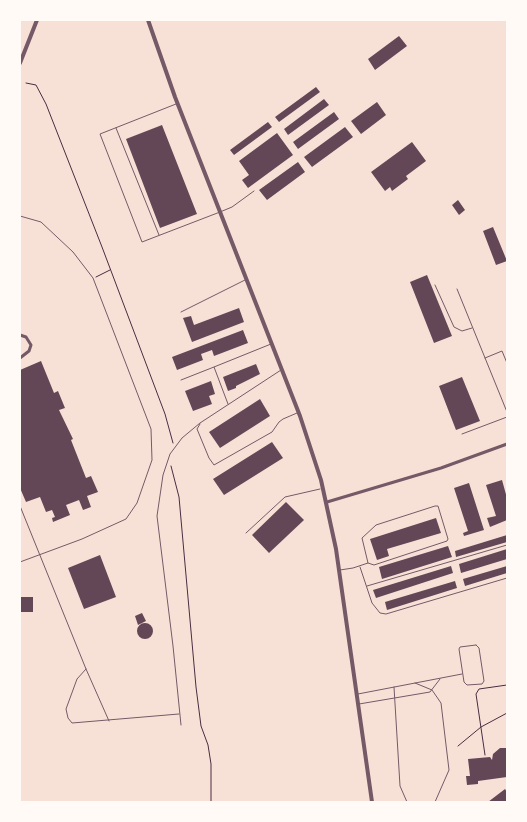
<!DOCTYPE html>
<html>
<head>
<meta charset="utf-8">
<style>
	body { margin:0 }
	#map { position:relative; width:527px; height:822px; overflow:hidden; background:#f7e1d7; font-family:Jost,sans-serif }
	canvas { display:block }
	.frame { position:absolute; inset:0; border:21px solid #fffaf5; pointer-events:none }
</style>
</head>
<body>
<div id="map">
<canvas width="527" height="822"></canvas>
<div class="frame"></div>
</div>
<script>
const ctx = document.querySelector('canvas').getContext('2d');
ctx.lineJoin = 'round';
function fillPath(path, color) {
  ctx.fillStyle = color;
  ctx.fill(path, 'evenodd');
}
function poly(rows) {
  const path = new Path2D();
  for (const r of rows) {
    if (r.length === 3) {
      path.moveTo(r[0] + r[2], r[1]);
      path.arc(r[0], r[1], r[2], 0, 2 * Math.PI);
      continue;
    }
    path.moveTo(r[0], r[1]);
    for (let i = 2; i < r.length; i += 2) path.lineTo(r[i], r[i + 1]);
  }
  return path;
}
function trace(path, color, width, dash) {
  ctx.strokeStyle = color;
  ctx.lineWidth = width;
  ctx.lineCap = dash ? 'butt' : 'round';
  ctx.setLineDash(dash || []);
  ctx.stroke(path);
}
const building = poly([
	[399,36,407,46,375,70,368,59],
	[316,87,320,92,279,122,275,117],
	[324,99,329,105,288,135,284,129],
	[377,102,386,115,361,134,351,121],
	[334,112,339,119,298,149,293,142],
	[268,122,272,127,234,155,230,150],
	[162,125,197,214,160,228,126,139],
	[345,127,353,137,312,167,304,157],
	[277,133,293,155,248,188,242,180,249,175,239,161],
	[412,142,426,161,406,176,408,179,392,191,390,187,385,191,371,172],
	[298,162,305,172,267,200,259,190],
	[458,200,465,210,459,215,452,205],
	[493,227,507,261,496,265,483,231],
	[427,275,452,336,434,343,410,282],
	[239,308,244,322,192,342,183,318,191,316,194,325],
	[243,330,248,343,214,356,212,350,201,354,203,360,177,370,172,357],
	[41,361,54,393,58,391,65,408,59,410,73,439,71,440,86,478,91,476,98,492,87,496,91,507,83,510,79,500,66,505,70,515,53,522,52,518,55,517,52,510,46,512,40,497,26,502,20,488,20,370],
	[256,364,260,374,236,386,236,388,228,391,223,377],
	[462,377,480,421,456,430,439,386],
	[211,381,215,394,209,396,212,404,193,411,185,391],
	[260,399,270,416,220,448,209,432],
	[272,442,283,458,224,495,213,479],
	[502,480,507,498,507,520,490,527,487,518,496,516,486,485],
	[469,483,484,530,464,536,463,533,468,531,454,488],
	[286,502,304,520,269,553,252,535],
	[436,518,441,533,387,549,389,556,377,560,370,539],
	[507,535,507,542,456,557,455,551],
	[448,546,452,557,382,579,379,567],
	[507,549,507,559,461,573,459,564],
	[100,555,116,597,84,609,68,568],
	[451,566,453,573,376,598,373,590],
	[507,566,507,573,465,586,463,579],
	[455,581,457,588,387,610,385,602],
	[20,597,33,597,33,612,20,612],
	[142,613,146,621,138,625,135,616],
	[145,631,8],
	[500,748,507,748,507,777,478,781,478,784,467,785,466,776,470,776,468,759,490,757,492,760,493,754],
	[505,789,507,792,507,802,488,802]
]);
const path = poly([
	[26,83,36,85,46,104,102,247,165,414,173,443],
	[96,277,110,270],
	[171,466,179,497,196,687,201,726,208,745,211,764,211,802],
	[458,746,481,727,507,713],
	[485,755,476,694,479,689,507,685]
]);
const service = poly([
	[176,104,100,134,142,242,220,212,232,207,254,191],
	[116,128,159,235],
	[20,216,41,222,73,252,93,278,151,429,152,460,137,503,126,519,82,539,20,562],
	[435,285,454,327,462,331,472,328],
	[457,289,507,412],
	[181,312,245,280],
	[485,358,502,351,507,363],
	[181,380,214,367],
	[228,404,214,367,271,344],
	[200,424,197,429,209,458,214,465,272,432,279,422,283,419,297,413],
	[462,434,507,417],
	[20,506,86,669,109,721],
	[246,533,285,497,320,489],
	[360,567,372,603,380,613,386,614,507,578],
	[340,570,353,568,368,563,362,538,376,525,435,506,438,506,448,539,447,541,374,565,368,563],
	[367,586,507,545],
	[476,645,479,648,484,681,482,684,467,685,464,682,459,649,460,647,476,645],
	[86,669,77,679,66,709,68,718,72,723,179,714],
	[415,683,432,690,441,703,449,770,435,802],
	[394,687,400,786,407,802],
	[358,694,462,674],
	[359,704,430,692,440,679],
	[181,725,173,646,157,516,163,475,170,454,182,438,200,423,281,370]
]);
const minor = poly([
	[20,335,26,337,31,345,29,351,20,358],
	[327,502,441,468,507,444]
]);
const tertiary = poly([
	[148,20,175,97,300,416,321,480,336,549,372,802],
	[20,63,37,20]
]);
fillPath(building, '#644757');
trace(path, '#4a2c40', 1);
trace(service, '#755966', 1);
trace(minor, '#755966', 3);
trace(tertiary, '#755966', 4);
</script>
</body>
</html>
